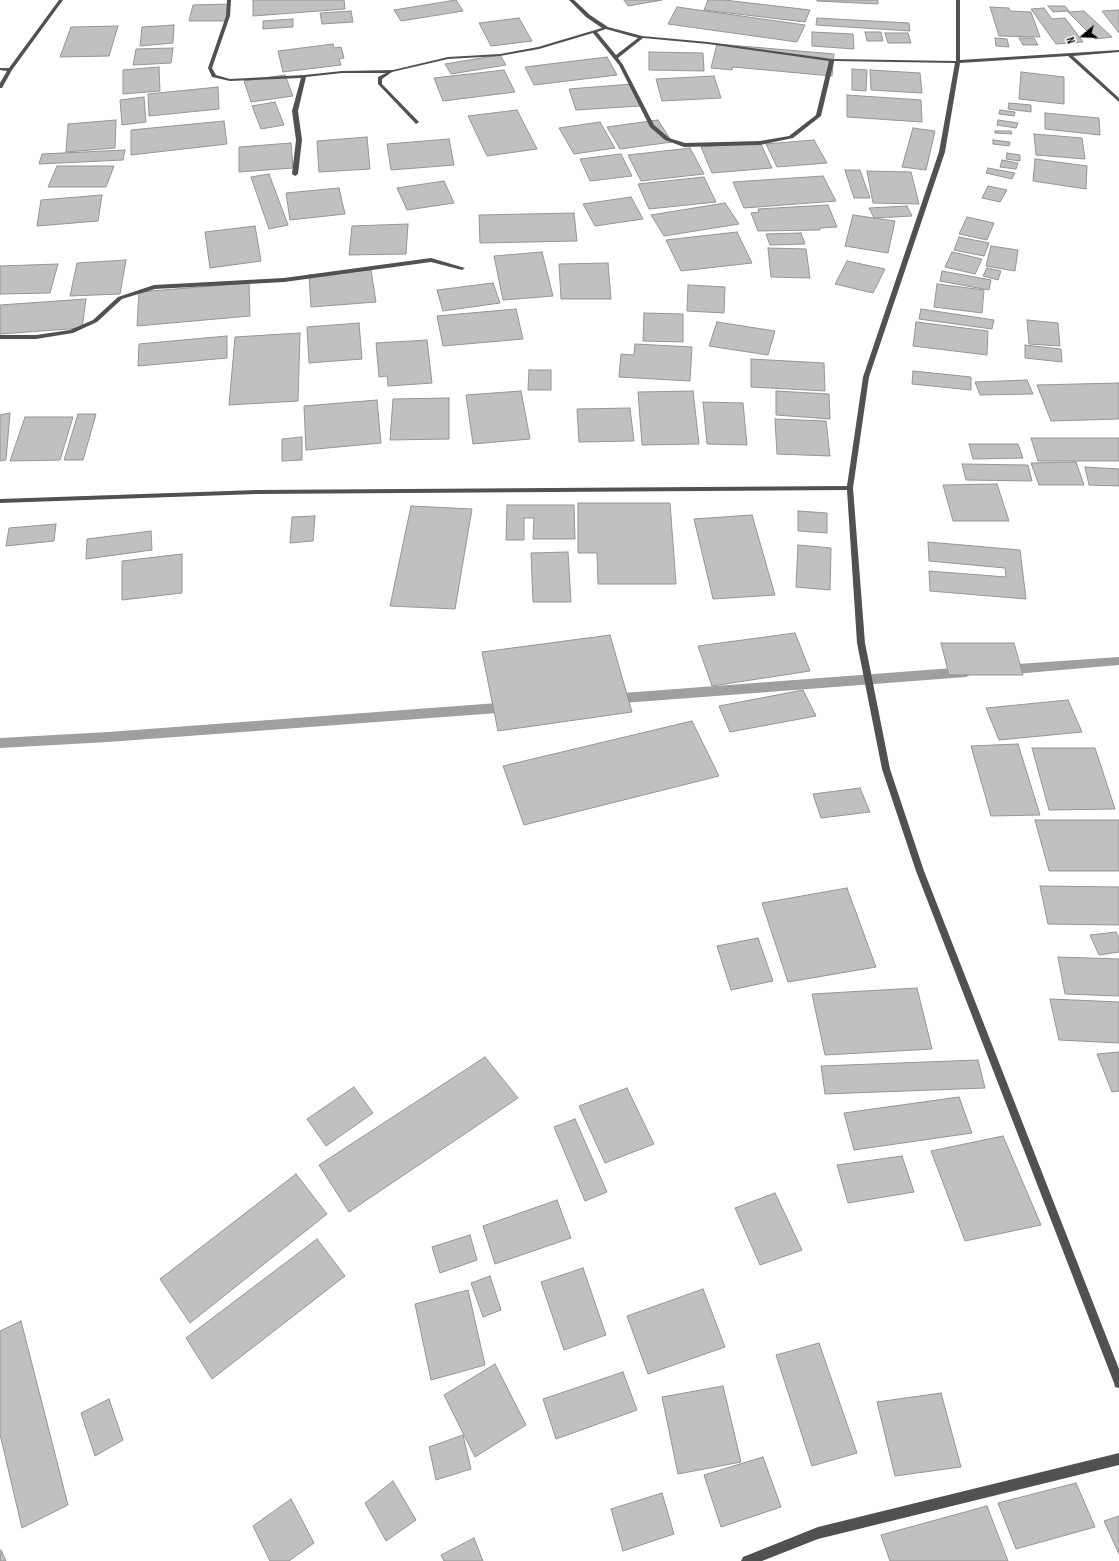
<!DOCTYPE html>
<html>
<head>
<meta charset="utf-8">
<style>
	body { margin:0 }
	#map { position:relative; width:1119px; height:1561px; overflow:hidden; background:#fff; font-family:"Sofia Sans Condensed",sans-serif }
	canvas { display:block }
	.north { position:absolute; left:1063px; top:16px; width:40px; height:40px; -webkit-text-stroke:3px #fff; paint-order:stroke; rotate:251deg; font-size:11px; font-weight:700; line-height:16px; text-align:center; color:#000 }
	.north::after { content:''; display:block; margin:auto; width:14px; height:18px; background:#000; clip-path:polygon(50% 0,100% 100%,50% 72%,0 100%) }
</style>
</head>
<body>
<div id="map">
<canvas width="1119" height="1561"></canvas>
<div class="north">N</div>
</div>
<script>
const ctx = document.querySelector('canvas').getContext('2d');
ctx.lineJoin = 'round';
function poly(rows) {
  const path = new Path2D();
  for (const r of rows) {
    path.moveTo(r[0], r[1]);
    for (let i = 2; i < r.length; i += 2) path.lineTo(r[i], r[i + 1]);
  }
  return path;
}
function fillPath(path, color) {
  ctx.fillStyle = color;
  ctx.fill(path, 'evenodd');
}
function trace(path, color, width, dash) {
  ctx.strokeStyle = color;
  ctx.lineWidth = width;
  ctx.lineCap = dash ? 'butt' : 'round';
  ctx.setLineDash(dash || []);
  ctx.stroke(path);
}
const stream = poly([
	[1119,657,1119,665,1003,675,999,673,997,670,999,667,1003,665,1119,657],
	[966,667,970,669,972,672,970,675,966,677,610,704,606,702,604,699,606,696,610,694,966,667],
	[511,702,515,704,517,707,515,710,511,712,108,742,0,748,0,738,108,732,511,702]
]);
const building = poly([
	[253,0,344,0,345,9,253,16,253,0],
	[456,0,463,11,401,21,394,10,456,0],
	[624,0,662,0,628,6,624,0],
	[708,0,724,0,810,10,805,22,704,10,708,0],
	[817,0,878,0,878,4,817,1,817,0],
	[230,4,226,21,189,21,193,5,230,4],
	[1048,6,1065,6,1069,11,1053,12,1048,6],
	[677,7,805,25,797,42,668,24,677,7],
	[990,7,1009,8,1010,11,1031,12,1040,37,999,36,990,7],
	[1044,8,1052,19,1065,18,1083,42,1056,44,1031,9,1044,8],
	[1119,10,1119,33,1102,11,1119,10],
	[351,11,353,22,322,24,320,13,351,11],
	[1084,11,1112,37,1095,39,1068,12,1084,11],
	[519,18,532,41,491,46,479,23,519,18],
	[817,18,909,23,910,31,816,25,817,18],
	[293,19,293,27,263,29,263,21,293,19],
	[174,25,173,43,140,46,142,27,174,25],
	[118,26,109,56,60,57,71,27,118,26],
	[812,32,853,34,854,49,812,46,812,32],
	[865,32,881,32,883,41,867,41,865,32],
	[885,33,908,33,911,43,888,43,885,33],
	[995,38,1007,39,1009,47,996,46,995,38],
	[1019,38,1034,38,1038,45,1023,45,1019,38],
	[333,44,334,48,341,47,344,58,339,59,341,65,283,72,278,51,333,44],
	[717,44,834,54,832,76,733,67,732,70,711,68,717,44],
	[173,48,171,63,133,65,136,49,173,48],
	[649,52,703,53,704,71,649,70,649,52],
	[500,55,506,65,451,74,445,64,500,55],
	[607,57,617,75,534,85,525,67,607,57],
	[159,67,160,91,123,94,123,70,159,67],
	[852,69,867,70,866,91,852,90,852,69],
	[504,70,515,92,443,101,434,78,504,70],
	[870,70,920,73,922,93,871,90,870,70],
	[1021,72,1064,77,1064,104,1019,99,1021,72],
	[285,75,293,96,251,102,244,81,285,75],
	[714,76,721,98,662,101,656,79,714,76],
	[632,84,640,106,576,110,569,89,632,84],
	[218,87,219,109,149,116,148,94,218,87],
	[847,95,921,100,922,122,847,117,847,95],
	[144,97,146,122,122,125,120,100,144,97],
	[275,102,284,125,261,129,252,106,275,102],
	[1009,103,1031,105,1031,112,1008,109,1009,103],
	[517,110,537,149,487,156,468,116,517,110],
	[1000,110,1015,112,1014,116,999,114,1000,110],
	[1045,113,1099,118,1100,135,1045,129,1045,113],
	[116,120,115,148,66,152,68,124,116,120],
	[658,120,672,142,620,149,607,127,658,120],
	[998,120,1018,123,1016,128,997,125,998,120],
	[224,121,227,144,131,155,131,130,224,121],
	[600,122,615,148,574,154,559,128,600,122],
	[913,128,935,131,926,170,902,167,913,128],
	[995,131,1011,131,1012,134,995,133,995,131],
	[1034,134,1082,138,1085,159,1036,155,1034,134],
	[367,137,370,169,319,172,317,141,367,137],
	[449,139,454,165,391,170,387,144,449,139],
	[814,140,827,163,777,167,766,144,814,140],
	[993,140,1010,142,1009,146,993,144,993,140],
	[760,142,772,168,712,173,701,147,760,142],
	[291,143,293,168,239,172,239,147,291,143],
	[690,148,704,174,641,181,628,155,690,148],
	[125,150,123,160,39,164,42,154,125,150],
	[1007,153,1020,155,1020,161,1006,159,1007,153],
	[621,154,632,176,590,181,580,159,621,154],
	[1035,159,1087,166,1086,189,1033,181,1035,159],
	[1002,160,1018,163,1016,169,1000,167,1002,160],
	[57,166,114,166,106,187,48,187,57,166],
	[988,168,1015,173,1012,179,986,173,988,168],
	[845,170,860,170,870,198,854,198,845,170],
	[867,171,911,172,919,204,873,203,867,171],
	[269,174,288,225,269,229,251,177,269,174],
	[823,176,836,201,744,208,733,182,823,176],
	[704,177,716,202,649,209,638,184,704,177],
	[444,181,454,203,407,210,397,188,444,181],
	[988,186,1007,190,1000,202,982,198,988,186],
	[339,188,345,214,290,220,286,193,339,188],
	[102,195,98,221,37,226,41,200,102,195],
	[631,197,643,219,595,226,583,204,631,197],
	[725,203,739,224,664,236,651,215,725,203],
	[828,205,837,227,820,228,820,230,758,231,751,213,759,212,758,209,828,205],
	[907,206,912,216,874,218,869,208,907,206],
	[574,213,577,241,480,243,479,215,574,213],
	[853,215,895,221,888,253,845,246,853,215],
	[967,217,994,223,987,240,959,234,967,217],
	[408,224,406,254,349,255,352,226,408,224],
	[255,226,261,261,210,268,205,232,255,226],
	[737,232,752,263,681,271,666,240,737,232],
	[801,233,805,244,770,245,766,234,801,233],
	[959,237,989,243,984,256,954,250,959,237],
	[991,246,1018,250,1015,271,986,266,991,246],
	[768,248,806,249,810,278,771,277,768,248],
	[542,252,553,296,503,300,494,256,542,252],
	[952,252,982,259,975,274,945,267,952,252],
	[126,260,120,294,70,296,77,263,126,260],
	[847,261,885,269,873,293,835,284,847,261],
	[608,263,611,299,561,299,559,264,608,263],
	[58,264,50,293,0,294,0,266,58,264],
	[987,268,1001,271,998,280,983,276,987,268],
	[371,270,376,302,311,307,309,275,371,270],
	[942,271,991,280,989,290,940,281,942,271],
	[249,283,250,316,137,326,139,292,249,283],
	[493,283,500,303,443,311,437,290,493,283],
	[937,284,984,290,982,313,934,307,937,284],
	[688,285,725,287,724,313,687,311,688,285],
	[86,299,82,328,0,334,0,305,86,299],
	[516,309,523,339,443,346,437,316,516,309],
	[921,309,994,320,992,329,919,319,921,309],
	[644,313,683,314,683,342,643,341,644,313],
	[1027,320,1058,323,1060,346,1029,344,1027,320],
	[717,322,775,331,768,355,709,346,717,322],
	[916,322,988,331,987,355,913,346,916,322],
	[359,323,362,359,309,363,307,327,359,323],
	[300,333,298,401,229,405,235,337,300,333],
	[227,336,227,358,138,366,139,344,227,336],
	[427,340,432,383,388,386,387,376,379,377,376,343,427,340],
	[635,344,692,347,690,381,619,377,621,354,634,355,635,344],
	[1025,345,1061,349,1062,362,1025,358,1025,345],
	[751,359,824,363,825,391,751,387,751,359],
	[529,370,551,370,551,390,528,390,529,370],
	[913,371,971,377,971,390,912,384,913,371],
	[1027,380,1033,394,980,395,975,382,1027,380],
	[1119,383,1119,419,1051,421,1037,385,1119,383],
	[521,391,530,439,473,444,466,395,521,391],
	[693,391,699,444,642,445,638,392,693,391],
	[776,391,829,394,830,419,776,415,776,391],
	[449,398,449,439,390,440,393,399,449,398],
	[377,400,381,443,306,450,304,406,377,400],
	[703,402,743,403,747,445,707,444,703,402],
	[630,408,634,441,579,442,577,409,630,408],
	[10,413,6,460,0,461,0,415,10,413],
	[78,414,96,414,83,460,64,460,78,414],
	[25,417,73,417,60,460,10,461,25,417],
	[775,419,826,421,830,456,777,454,775,419],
	[302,437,302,460,282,461,282,439,302,437],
	[1031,438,1119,438,1119,461,1038,461,1031,438],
	[969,444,1018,444,1023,458,973,459,969,444],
	[1076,462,1084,485,1039,485,1031,463,1076,462],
	[962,464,1028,465,1032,481,966,480,962,464],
	[1085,467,1119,469,1119,486,1089,485,1085,467],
	[997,484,1009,521,953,521,943,485,997,484],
	[578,503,670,503,676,584,598,584,597,553,578,553,578,503],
	[507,505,574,505,575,539,533,539,534,518,524,518,524,540,506,540,507,505],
	[411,506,472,509,455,609,390,606,411,506],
	[798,511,827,513,827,533,798,531,798,511],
	[752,515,775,595,713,599,694,519,752,515],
	[315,516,313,541,290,543,292,517,315,516],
	[56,524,54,541,6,546,9,528,56,524],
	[151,531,152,550,86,559,87,539,151,531],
	[928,542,1020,550,1026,599,930,591,929,571,1006,577,1005,568,929,561,928,542],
	[798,545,831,548,830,590,796,587,798,545],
	[568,552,571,602,533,602,531,553,568,552],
	[182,554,182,593,122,600,122,561,182,554],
	[795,633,810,671,712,686,698,646,795,633],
	[610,635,632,712,498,731,482,652,610,635],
	[941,643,1014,643,1023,675,949,675,941,643],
	[803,690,816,716,730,732,719,706,803,690],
	[1068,700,1082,732,999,740,986,708,1068,700],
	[692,721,719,776,524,825,503,766,692,721],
	[1018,744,1040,815,991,816,971,746,1018,744],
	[1032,748,1095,748,1115,809,1049,810,1032,748],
	[860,788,870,812,821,818,813,794,860,788],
	[1035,820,1119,820,1119,871,1049,871,1035,820],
	[1040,886,1119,887,1119,925,1048,924,1040,886],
	[847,888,876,967,788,982,762,903,847,888],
	[1116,932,1119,938,1119,952,1099,955,1090,935,1116,932],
	[758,938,773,981,731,990,717,946,758,938],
	[1058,957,1119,959,1119,996,1065,994,1058,957],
	[917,988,932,1049,825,1055,812,994,917,988],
	[1050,999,1119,1002,1119,1043,1059,1040,1050,999],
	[1119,1052,1119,1091,1112,1092,1097,1054,1119,1052],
	[485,1057,518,1098,349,1212,319,1165,485,1057],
	[978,1060,985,1088,825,1094,821,1066,978,1060],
	[354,1087,373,1113,326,1146,307,1119,354,1087],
	[627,1088,654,1144,605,1163,579,1106,627,1088],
	[959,1097,972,1133,854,1150,844,1113,959,1097],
	[575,1119,607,1192,585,1201,554,1127,575,1119],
	[1003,1136,1041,1225,965,1241,931,1151,1003,1136],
	[902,1156,914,1192,848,1203,837,1165,902,1156],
	[296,1174,327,1214,190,1323,160,1279,296,1174],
	[775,1193,802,1250,760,1265,735,1208,775,1193],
	[557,1200,571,1238,495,1264,483,1226,557,1200],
	[470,1235,477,1260,440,1273,432,1247,470,1235],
	[317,1239,345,1276,212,1379,186,1338,317,1239],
	[583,1268,606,1335,564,1350,541,1282,583,1268],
	[490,1276,501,1310,483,1317,471,1283,490,1276],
	[703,1289,725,1347,648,1374,627,1316,703,1289],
	[468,1290,485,1365,431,1380,415,1304,468,1290],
	[21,1321,68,1505,22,1528,0,1434,0,1331,21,1321],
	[819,1343,857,1453,812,1466,776,1355,819,1343],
	[495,1364,526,1425,475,1457,444,1395,495,1364],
	[623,1372,637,1410,556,1439,543,1399,623,1372],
	[723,1386,741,1462,678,1474,662,1397,723,1386],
	[941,1393,961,1467,895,1476,877,1402,941,1393],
	[109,1399,123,1440,95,1456,81,1413,109,1399],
	[463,1435,471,1469,436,1480,429,1447,463,1435],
	[763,1457,781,1507,721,1527,704,1475,763,1457],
	[393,1481,416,1520,386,1541,365,1503,393,1481],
	[1076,1483,1095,1527,1016,1549,998,1503,1076,1483],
	[662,1493,674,1534,623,1551,611,1509,662,1493],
	[291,1499,314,1543,289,1561,270,1561,253,1526,291,1499],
	[987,1506,1008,1561,890,1561,881,1535,987,1506],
	[1119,1516,1119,1554,1104,1521,1119,1516],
	[474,1538,483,1561,444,1561,441,1555,474,1538],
	[1,1550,6,1561,0,1561,1,1550]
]);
const street = poly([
	[59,0,63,0,12,70,2,88,0,88,0,83,7,71,0,70,0,68,9,68,59,0],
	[227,0,231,0,230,16,212,68,216,75,230,79,304,75,342,71,393,70,448,57,500,54,538,47,602,28,586,17,569,0,574,0,590,15,608,27,642,36,708,42,832,59,956,61,956,0,960,0,960,60,1119,50,1119,52,1073,56,1119,98,1119,102,1068,56,960,63,945,152,869,377,853,488,865,643,890,769,924,871,1119,1369,1119,1388,1115,1387,1114,1383,916,871,882,769,857,643,847,490,257,494,0,503,0,499,257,490,847,486,863,377,939,152,955,63,834,61,821,116,793,138,760,145,684,147,665,140,650,127,619,65,593,33,539,49,500,56,448,59,392,72,382,79,382,84,418,121,419,122,416,124,378,84,378,77,386,73,342,73,306,77,298,111,302,140,298,174,295,176,292,174,296,140,292,111,301,78,230,81,212,77,208,68,226,16,227,0],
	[606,29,638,38,616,55,597,32,606,29],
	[643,38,708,44,829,61,816,115,789,136,760,141,685,143,669,138,654,125,623,65,618,58,643,38],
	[431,258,465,268,462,270,431,262,284,282,155,289,122,299,97,322,73,333,36,339,0,339,0,335,36,335,70,330,93,320,118,297,154,285,284,278,431,258],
	[1119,1453,1119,1465,818,1539,762,1561,741,1561,743,1557,818,1527,1119,1453]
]);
fillPath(stream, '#9f9f9f');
fillPath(building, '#c0c0c0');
trace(building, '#959595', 1);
fillPath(street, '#515151');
</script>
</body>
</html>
